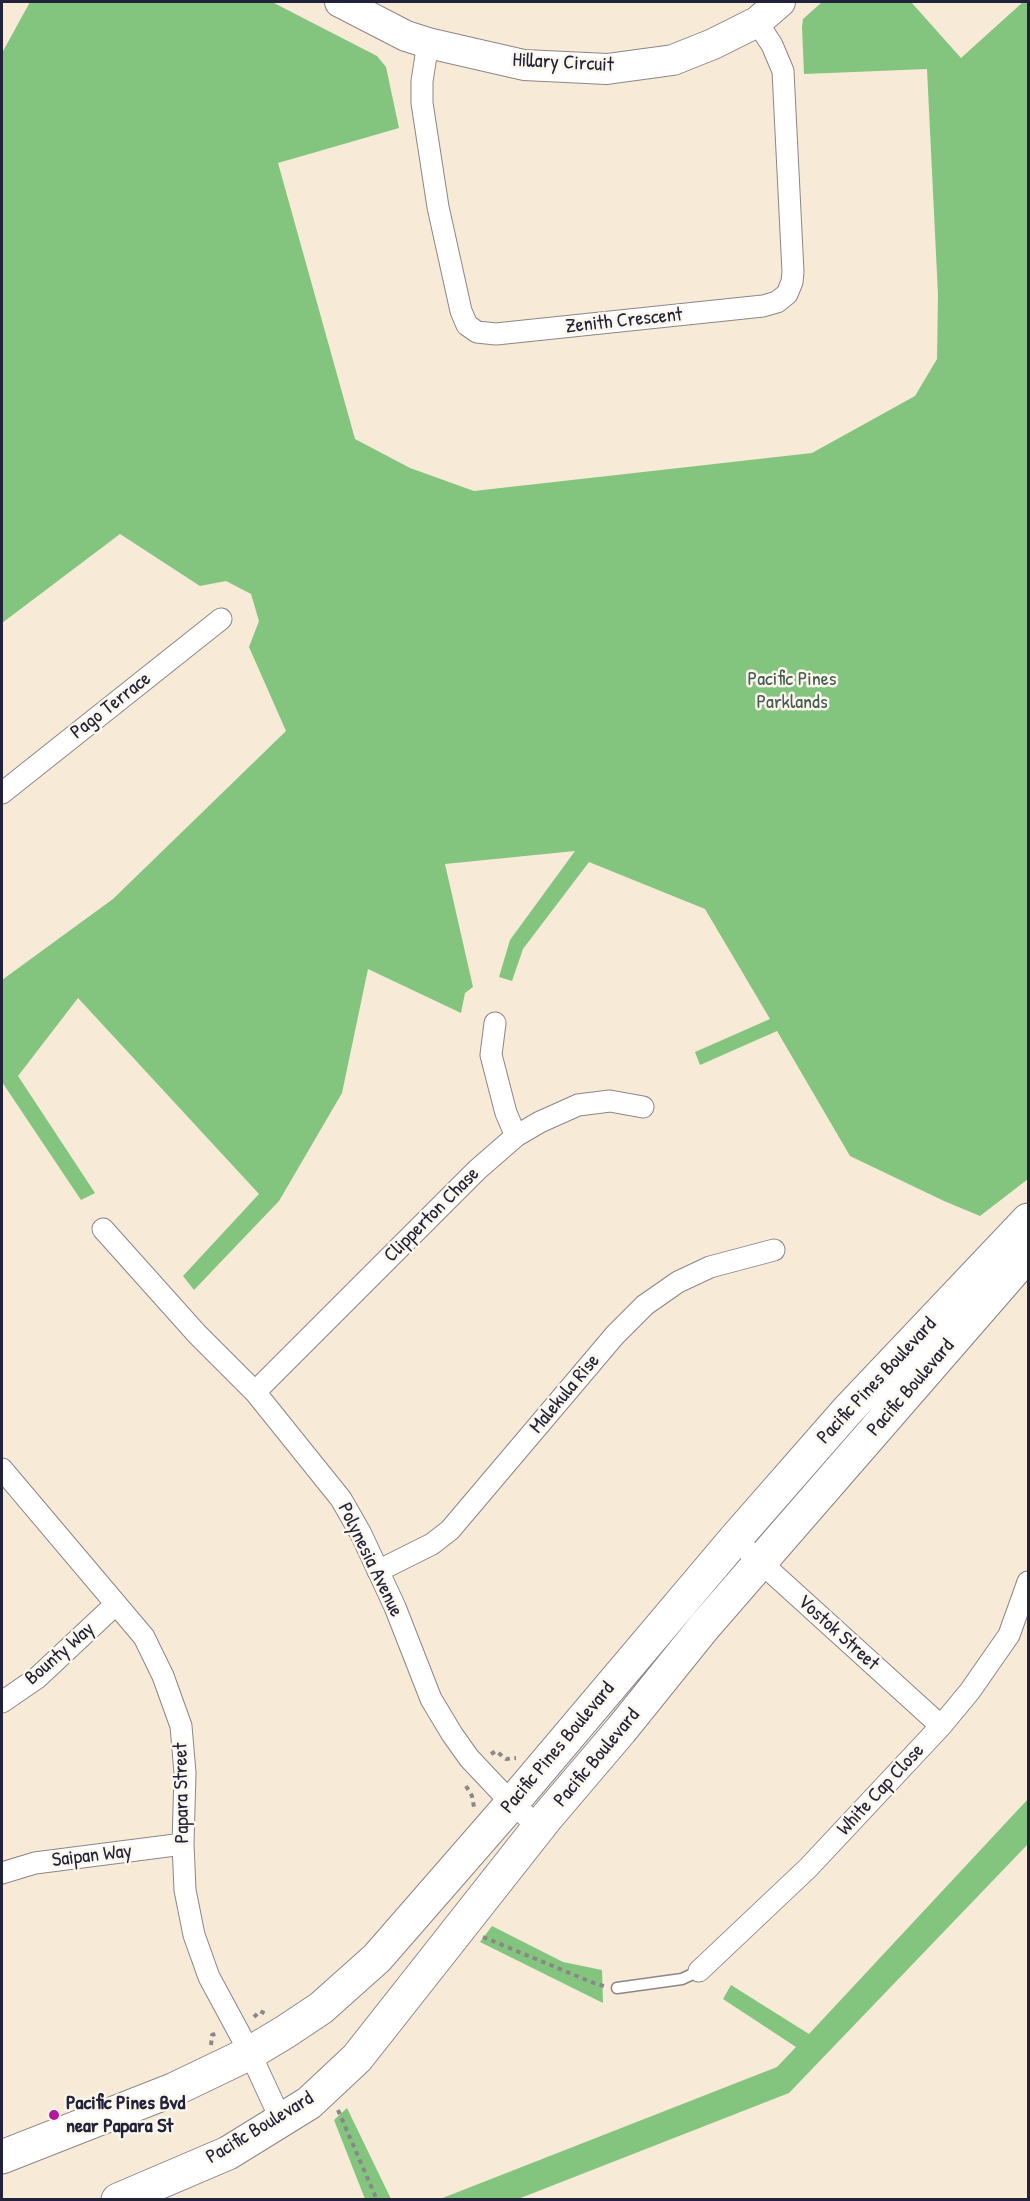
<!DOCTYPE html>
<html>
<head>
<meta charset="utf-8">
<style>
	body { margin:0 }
	#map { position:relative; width:1030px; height:2201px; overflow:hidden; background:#f7ead6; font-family:"Patrick Hand",sans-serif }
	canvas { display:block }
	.frame { position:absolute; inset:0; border:3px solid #22223b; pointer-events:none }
</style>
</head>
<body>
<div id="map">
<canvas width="1030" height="2201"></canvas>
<div class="frame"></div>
</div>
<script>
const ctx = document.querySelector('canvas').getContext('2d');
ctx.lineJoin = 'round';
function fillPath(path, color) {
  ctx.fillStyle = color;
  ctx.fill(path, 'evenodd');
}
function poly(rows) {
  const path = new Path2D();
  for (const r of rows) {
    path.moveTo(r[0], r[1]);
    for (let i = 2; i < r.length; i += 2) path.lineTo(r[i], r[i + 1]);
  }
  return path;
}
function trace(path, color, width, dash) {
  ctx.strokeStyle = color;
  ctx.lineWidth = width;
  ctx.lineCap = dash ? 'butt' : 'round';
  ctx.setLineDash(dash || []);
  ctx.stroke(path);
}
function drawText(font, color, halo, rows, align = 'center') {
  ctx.font = font + ' "Patrick Hand",sans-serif';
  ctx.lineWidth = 5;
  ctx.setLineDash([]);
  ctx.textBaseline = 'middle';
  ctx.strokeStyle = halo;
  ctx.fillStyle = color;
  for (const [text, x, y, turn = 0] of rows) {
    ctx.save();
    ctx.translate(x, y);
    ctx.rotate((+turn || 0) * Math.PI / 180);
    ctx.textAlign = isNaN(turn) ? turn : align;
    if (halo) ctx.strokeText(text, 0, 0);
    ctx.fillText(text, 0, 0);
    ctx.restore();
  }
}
const green = poly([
	[30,2,272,2,377,56,386,67,399,128,278,163,355,439,410,468,474,491,812,453,915,396,937,359,938,295,927,69,804,74,802,27,803,19,822,2,911,2,961,58,1023,2,1028,2,1028,1179,980,1216,944,1201,850,1156,777,1031,700,1065,695,1052,770,1019,705,909,589,862,523,949,512,981,499,977,510,940,575,851,445,864,473,987,465,993,461,1013,368,969,342,1093,279,1201,194,1290,183,1276,259,1194,78,998,18,1076,95,1193,81,1200,2,1082,2,980,113,899,286,731,249,647,259,621,251,594,226,581,200,586,120,534,2,623,2,53],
	[1028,1799,1028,1844,789,2093,518,2199,440,2199,777,2067,796,2047,723,1999,731,1985,809,2034],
	[492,1926,563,1962,602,1970,603,2003,480,1942],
	[347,2108,391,2199,365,2199,334,2120]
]);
const path = poly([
	[491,1754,496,1751,506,1759,516,1758],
	[466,1786,472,1796,474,1807],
	[483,1937,596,1984,604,1986],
	[254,2017,260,2011,266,2014],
	[211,2045,212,2035,218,2033],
	[338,2110,377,2200]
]);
const lane = poly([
	[617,1988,682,1979,699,1971]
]);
const street = poly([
	[428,43,422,81,422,103,438,207,461,311,467,325,477,332,496,334,763,306,777,302,787,294,792,282,793,272,783,71,772,45,757,22],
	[2,793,221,619],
	[495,1023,491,1055,506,1113,516,1136],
	[103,1229,197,1334,255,1392,341,1499,361,1534,395,1607,431,1699,452,1734,469,1758,502,1793,539,1828],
	[255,1392,477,1170,516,1136,540,1122,578,1105,610,1101,643,1107],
	[2,1469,144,1637,163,1676,181,1726,185,1773,183,1844,185,1890,194,1935,209,1977,250,2053,281,2120],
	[735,1539,941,1726],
	[378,1571,432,1544,450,1530,615,1335,645,1305,678,1282,710,1267,774,1250],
	[2,1702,37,1678,116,1604],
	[2,1873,35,1863,183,1844],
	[699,1971,808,1868,941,1726,970,1691,1009,1635,1028,1582]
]);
const secondary = poly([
	[340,2,406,36,428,43,524,65,607,69,673,60,713,44,757,22,780,2]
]);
const primary = poly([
	[2,2157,175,2089,250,2053,285,2032,321,2008,377,1958,512,1803,735,1539,847,1411,1028,1220],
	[118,2200,228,2153,309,2103,357,2058,547,1817,621,1730,704,1627,1028,1254]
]);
const markers = [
	[54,2115,6,"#b5179e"]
];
const streetNames = [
	["Hillary Circuit",563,63,3],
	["Zenith Crescent",624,321,-6],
	["Pago Terrace",111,706,-38],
	["Clipperton Chase",432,1215,-45],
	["Pacific Pines Boulevard",877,1381,-47],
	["Pacific Boulevard",911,1388,-49],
	["Malekula Rise",565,1394,-50],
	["Polynesia Avenue",370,1560,64],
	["Vostok Street",838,1633,42],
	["Bounty Way",60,1654,-41],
	["Pacific Pines Boulevard",558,1748,-50],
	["Pacific Boulevard",597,1758,-50],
	["White Cap Close",881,1790,-47],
	["Papara Street",182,1793,-91],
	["Saipan Way",92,1856,-7],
	["Pacific Boulevard",260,2128,-31]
];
const parkNames = [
	["Pacific Pines",792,680],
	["Parklands",792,703]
];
const poiNames = [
	["Pacific Pines Bvd",66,2104],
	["near Papara St",66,2127]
];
fillPath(green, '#83c57e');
trace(lane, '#8c8688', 13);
trace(street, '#8c8688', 23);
trace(secondary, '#8c8688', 32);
trace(primary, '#8c8688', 35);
trace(path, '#8c8688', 4, [4.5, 4.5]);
trace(lane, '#fff', 10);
trace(street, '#fff', 21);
trace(secondary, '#fff', 30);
trace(primary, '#fff', 33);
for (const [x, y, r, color] of markers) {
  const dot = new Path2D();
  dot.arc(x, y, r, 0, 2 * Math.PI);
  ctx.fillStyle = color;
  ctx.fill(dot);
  trace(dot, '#fbf7ec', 2);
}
drawText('20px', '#22223b', '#fbf7ec', streetNames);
drawText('20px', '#445b52', '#fbf7ec', parkNames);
drawText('bold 20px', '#22223b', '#fbf7ec', poiNames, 'left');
</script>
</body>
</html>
